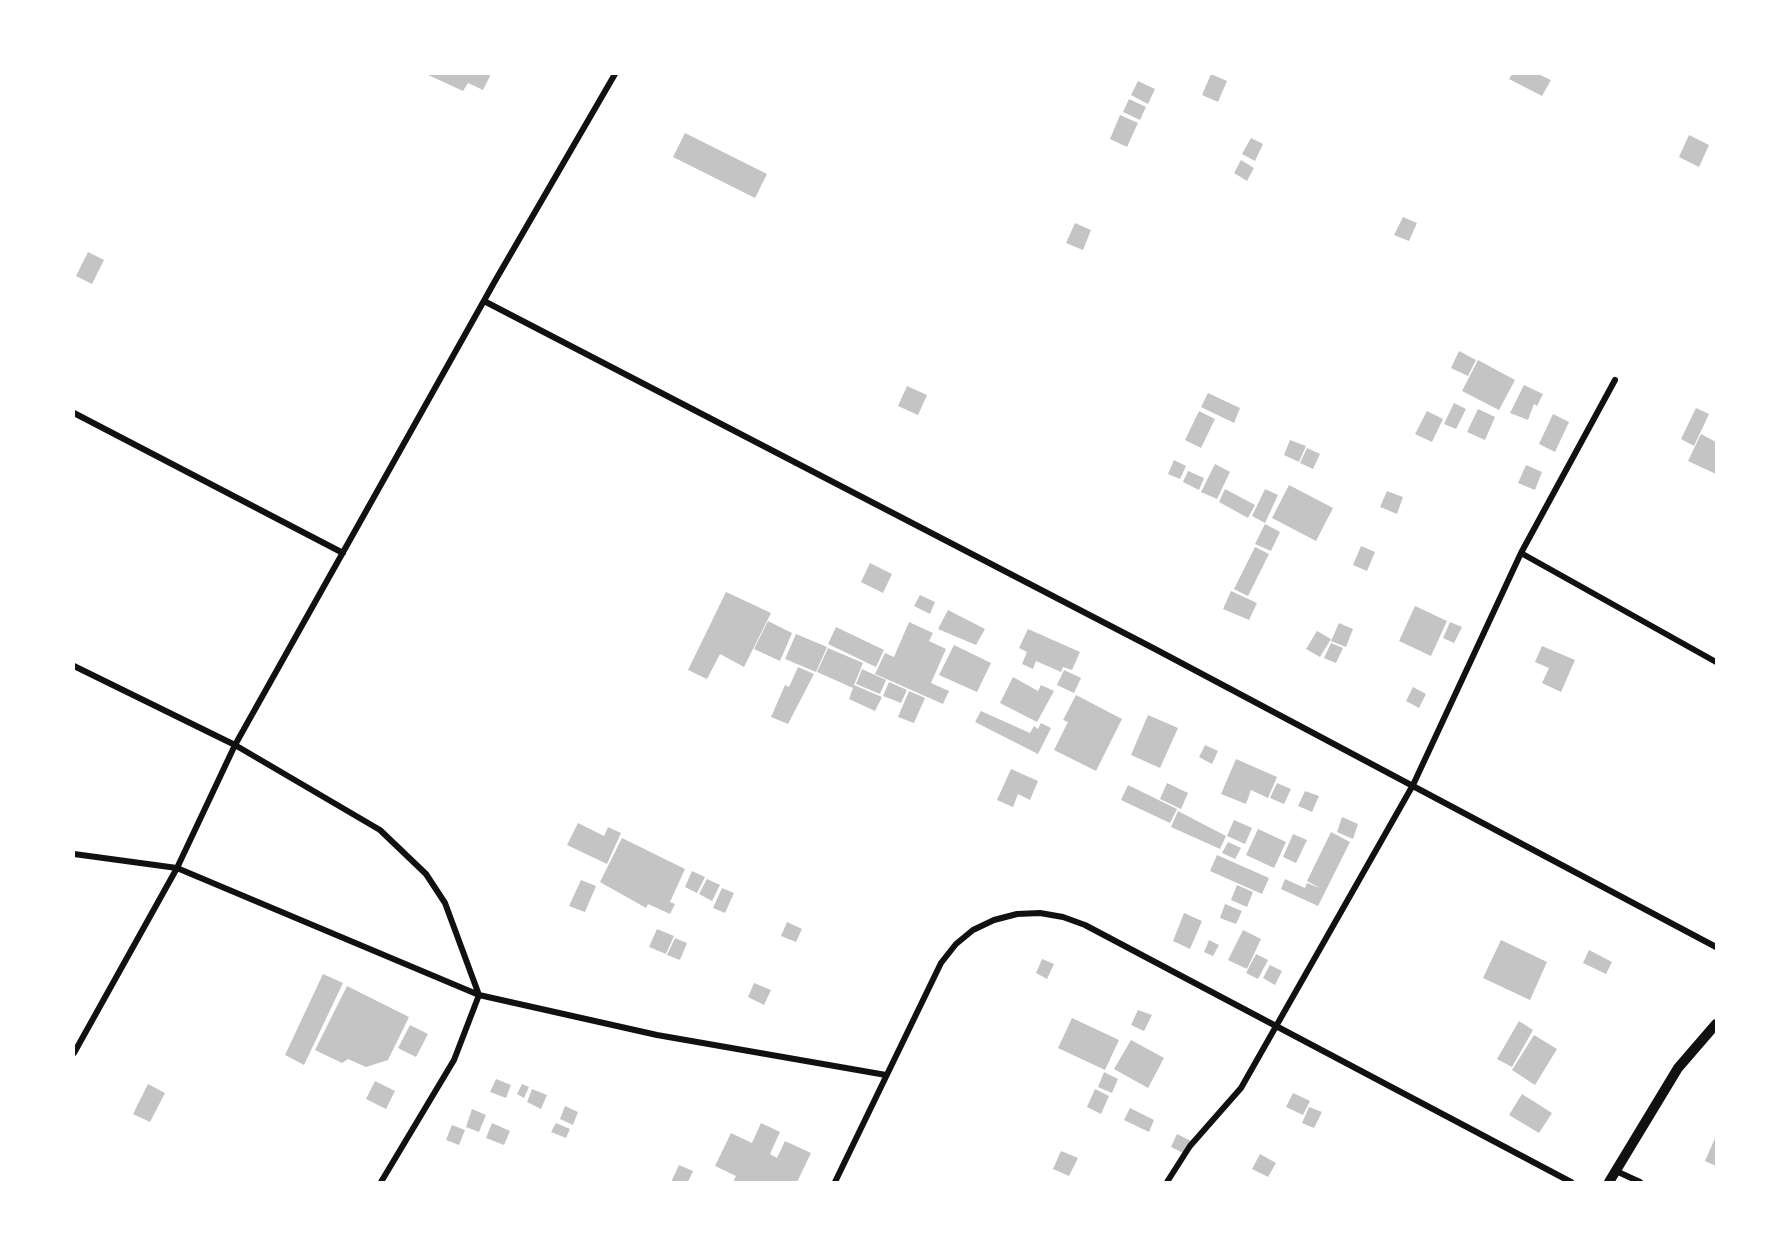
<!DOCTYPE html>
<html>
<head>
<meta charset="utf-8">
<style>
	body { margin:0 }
	#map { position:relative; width:1790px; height:1256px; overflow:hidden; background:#fff; font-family:"Open Sans",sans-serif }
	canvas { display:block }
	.frame { position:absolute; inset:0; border:75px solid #fff; pointer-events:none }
</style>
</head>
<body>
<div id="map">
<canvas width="1790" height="1256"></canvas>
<div class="frame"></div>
</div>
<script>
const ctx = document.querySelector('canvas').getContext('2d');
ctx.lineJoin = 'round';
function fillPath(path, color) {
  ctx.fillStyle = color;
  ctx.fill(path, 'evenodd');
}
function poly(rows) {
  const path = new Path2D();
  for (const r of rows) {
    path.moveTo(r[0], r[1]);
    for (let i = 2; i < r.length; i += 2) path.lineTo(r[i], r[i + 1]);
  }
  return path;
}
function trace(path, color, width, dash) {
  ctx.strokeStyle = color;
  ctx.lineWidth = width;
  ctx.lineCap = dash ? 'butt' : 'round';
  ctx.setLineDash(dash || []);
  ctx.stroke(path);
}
const building = poly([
	[426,74,491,74,483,90,468,83,463,91],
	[1211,74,1227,81,1218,102,1202,95],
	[1512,74,1538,74,1551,80,1542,96,1509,79],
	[1138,81,1155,89,1148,104,1131,95],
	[1129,99,1146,107,1140,120,1123,112],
	[1120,115,1138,123,1127,147,1110,139],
	[685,133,767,174,755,198,673,157],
	[1689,135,1709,145,1699,167,1679,157],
	[1251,138,1263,144,1255,161,1242,154],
	[1241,160,1254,168,1247,181,1234,173],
	[1403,217,1417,223,1409,241,1394,235],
	[1075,223,1091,230,1083,250,1066,243],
	[88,252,104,260,92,284,76,276],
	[1459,351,1476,360,1468,376,1451,368],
	[1478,360,1515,380,1499,410,1462,391],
	[1524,385,1543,394,1537,406,1534,404,1528,420,1510,413],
	[907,386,927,395,918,415,898,406],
	[1208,393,1240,408,1234,423,1201,407],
	[1454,403,1466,409,1456,429,1444,424],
	[1696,408,1709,414,1694,446,1681,439],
	[1478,409,1495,417,1485,440,1467,432],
	[1199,411,1215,419,1201,448,1185,440],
	[1427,411,1443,419,1432,442,1415,434],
	[1553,414,1569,422,1555,452,1539,444],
	[1701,434,1716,442,1716,474,1688,461],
	[1290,440,1306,446,1299,462,1284,455],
	[1307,448,1320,454,1313,469,1300,463],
	[1174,460,1186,466,1180,479,1168,474],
	[1215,464,1230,472,1217,499,1201,492],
	[1526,465,1542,472,1535,490,1518,483],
	[1188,471,1204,478,1199,490,1183,482],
	[1289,485,1333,508,1316,541,1272,518],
	[1225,489,1255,505,1248,518,1219,502],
	[1265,489,1278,495,1265,523,1252,516],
	[1387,491,1403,497,1397,514,1380,507],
	[1265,524,1280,532,1271,551,1255,544],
	[1361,546,1375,552,1367,571,1353,565],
	[1255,547,1269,554,1248,596,1234,589],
	[870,563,892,574,883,593,861,582],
	[1231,591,1257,603,1249,620,1223,609],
	[726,592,771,613,744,667,720,654,707,679,688,670],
	[920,595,935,602,930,614,914,606],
	[1415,606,1447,621,1431,656,1399,641],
	[948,610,985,629,976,645,938,629],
	[768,621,792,633,780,661,754,649],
	[909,622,933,633,929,641,946,649,931,683,949,691,943,704,875,674,885,653,894,657],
	[1450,622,1462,627,1454,643,1443,638],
	[1339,623,1353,629,1346,647,1331,641],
	[836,627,884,650,876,667,828,644],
	[1028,629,1080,652,1072,670,1063,667,1061,672,1036,661,1033,669,1022,664,1027,652,1019,648],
	[1317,631,1331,639,1320,657,1306,649],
	[796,634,827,647,816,672,785,659],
	[1331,643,1343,648,1336,663,1324,658],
	[954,645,991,663,977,692,939,675],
	[1542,646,1575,660,1561,692,1542,683,1549,668,1535,662],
	[828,648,863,663,854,685,882,697,875,711,849,699,853,688,817,672],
	[798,667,814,674,788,724,771,717,785,685,789,687],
	[862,669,886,680,880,694,856,684],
	[1064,670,1081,678,1074,693,1057,685],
	[1013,677,1038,691,1041,685,1054,691,1037,722,1000,703],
	[889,682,907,690,901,703,883,696],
	[1413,687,1426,694,1419,708,1406,701],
	[909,691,925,698,914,723,898,717],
	[1076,695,1122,719,1096,771,1054,750,1068,722,1063,720],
	[981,711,1030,733,1034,726,1038,729,1041,723,1051,728,1038,754,975,722],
	[1148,715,1178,728,1160,768,1131,755],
	[1205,745,1218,751,1212,764,1199,757],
	[1236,759,1277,777,1268,798,1251,790,1246,804,1221,794],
	[1011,769,1038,781,1030,800,1018,794,1013,807,997,800],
	[1167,783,1188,793,1181,809,1160,799],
	[1277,783,1291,789,1284,804,1270,798],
	[1128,785,1177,809,1170,823,1121,800],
	[1305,791,1319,796,1312,812,1298,806],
	[1178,811,1226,836,1220,849,1171,827],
	[1342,817,1358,824,1353,839,1337,832],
	[1234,820,1252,828,1245,844,1227,836],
	[578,823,604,836,608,827,621,833,607,864,567,845],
	[1258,829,1286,842,1274,868,1246,855],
	[1331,832,1350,842,1318,906,1281,889,1285,879,1305,888,1307,883,1320,888,1307,881],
	[1293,834,1307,840,1296,863,1283,857],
	[622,838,685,869,670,902,675,904,670,914,648,904,646,908,600,882],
	[1228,842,1241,848,1235,859,1222,853],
	[1217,855,1269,878,1262,894,1210,871],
	[692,871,705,877,697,893,685,887],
	[707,879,720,885,712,901,699,894],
	[581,880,596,886,585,912,569,906],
	[1237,885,1253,892,1247,907,1231,900],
	[722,888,734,893,725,913,713,908],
	[1225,904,1242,911,1236,924,1220,918],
	[1184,913,1202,921,1190,949,1173,941],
	[787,922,802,929,796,942,781,936],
	[657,929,674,936,666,954,649,947],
	[1243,930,1261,939,1247,969,1228,960],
	[675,938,687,943,680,960,667,955],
	[1209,940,1219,945,1213,956,1204,952],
	[1501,940,1547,962,1530,1000,1483,978],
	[1589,950,1612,962,1606,974,1583,963],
	[1256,954,1268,960,1258,979,1246,973],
	[1042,959,1054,964,1047,979,1036,973],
	[1270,965,1282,971,1275,985,1263,978],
	[323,974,343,983,304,1065,285,1055],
	[754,983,771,990,764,1005,748,997],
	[347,986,409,1017,388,1060,366,1067,348,1059,342,1063,315,1050],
	[1138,1010,1152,1015,1144,1031,1131,1025],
	[1072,1018,1119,1040,1105,1070,1058,1048],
	[1519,1021,1533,1030,1512,1067,1497,1059],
	[410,1025,428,1034,416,1057,398,1048],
	[1534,1035,1557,1049,1535,1085,1512,1070],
	[1131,1040,1164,1058,1148,1088,1114,1069],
	[1104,1072,1118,1079,1112,1093,1098,1087],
	[496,1079,511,1085,506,1098,490,1092],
	[375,1081,395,1091,386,1109,366,1099],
	[148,1084,165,1093,150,1122,133,1114],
	[522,1084,529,1087,524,1098,517,1094],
	[532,1089,547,1095,541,1109,527,1102],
	[1095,1089,1109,1096,1101,1114,1087,1107],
	[1293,1093,1310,1101,1303,1115,1286,1107],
	[1522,1094,1552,1113,1539,1133,1509,1115],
	[565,1106,578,1112,573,1125,560,1119],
	[1309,1107,1322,1112,1314,1128,1302,1123],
	[1130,1108,1154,1120,1149,1132,1124,1120],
	[472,1109,486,1115,479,1132,466,1127],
	[492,1123,510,1131,504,1145,486,1138],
	[556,1123,570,1129,566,1138,551,1132],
	[761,1123,780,1132,770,1154,777,1158,785,1141,811,1153,797,1182,733,1182,736,1176,715,1166,731,1133,752,1143],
	[452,1125,465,1130,459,1145,446,1140],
	[1177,1134,1191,1141,1185,1154,1171,1147],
	[1716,1136,1716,1166,1705,1161],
	[1061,1151,1078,1158,1069,1176,1053,1169],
	[1260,1154,1276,1163,1268,1177,1252,1169],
	[679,1165,693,1171,688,1182,671,1182]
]);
const minor = poly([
	[484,301,1155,649,1716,947],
	[74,413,343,553],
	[1521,553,1716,662],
	[74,666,235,745,380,830,426,874,445,903,479,995,454,1060,381,1182],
	[74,854,177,868,479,995,657,1035,886,1075],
	[74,1053,177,868,235,745,495,281,615,74],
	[1616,1171,1640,1182],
	[835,1182,941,963,956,944,973,930,994,920,1017,914,1040,913,1063,917,1085,925,1571,1182],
	[1167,1182,1190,1146,1241,1088,1413,785,1521,553,1615,380]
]);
const tertiary = poly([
	[1609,1182,1678,1068,1716,1024]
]);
fillPath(building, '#c4c4c4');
trace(minor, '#111', 6);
trace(tertiary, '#111', 10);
</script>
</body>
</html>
